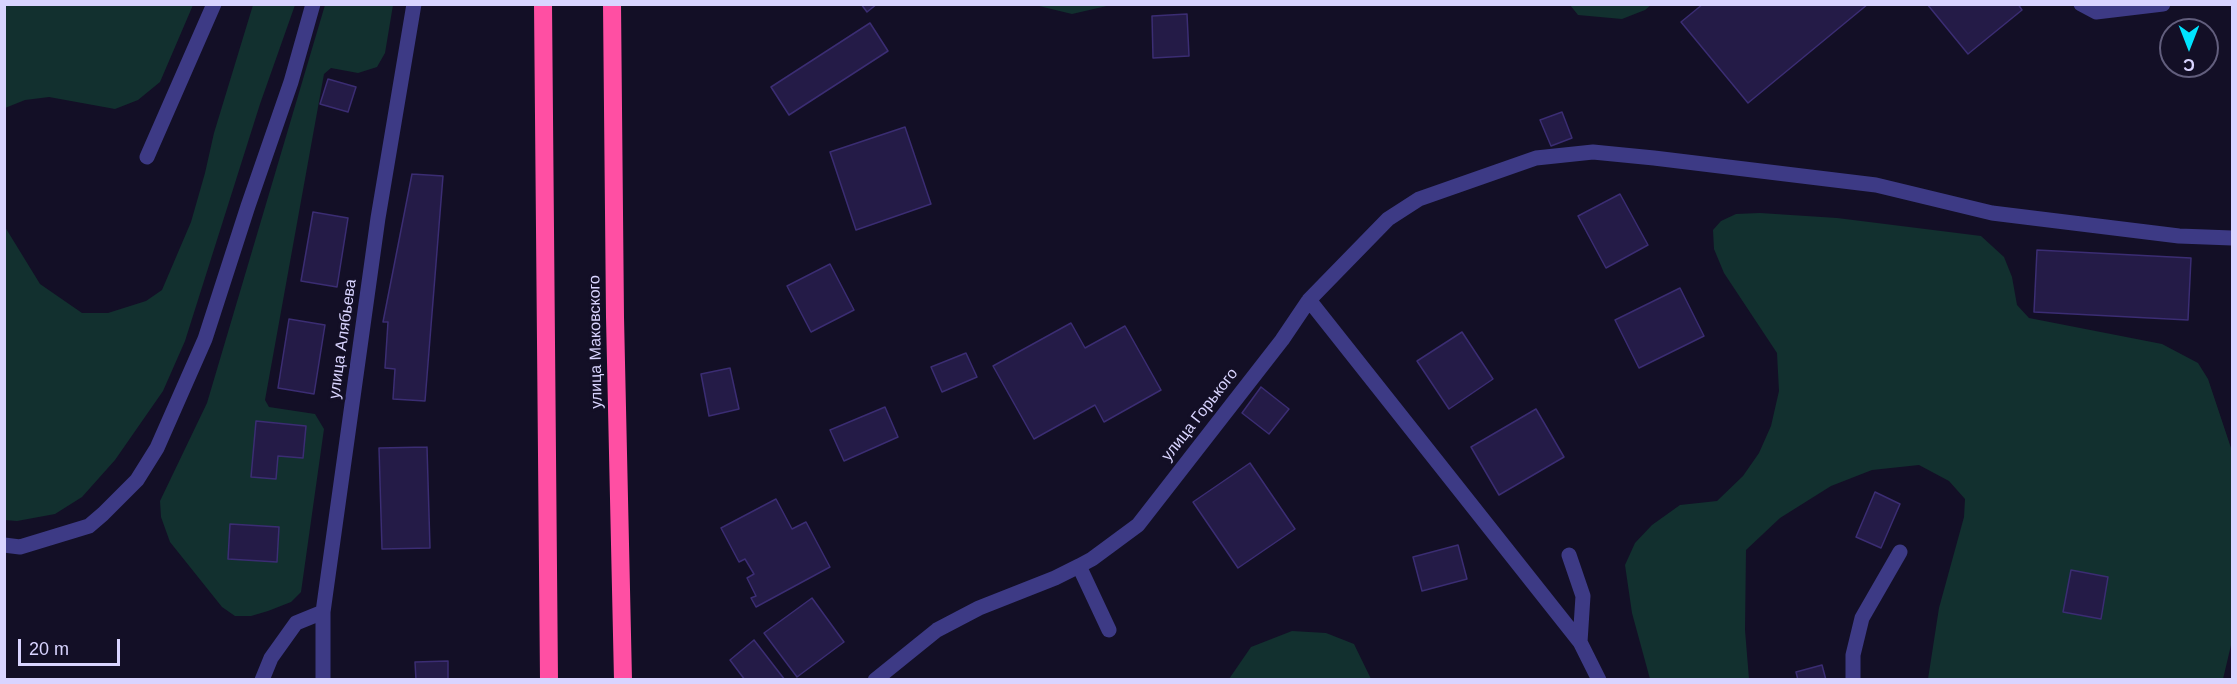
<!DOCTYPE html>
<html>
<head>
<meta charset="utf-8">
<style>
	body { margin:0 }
	#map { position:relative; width:2237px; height:684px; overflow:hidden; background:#130f26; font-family:Arial,sans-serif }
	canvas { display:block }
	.frame { position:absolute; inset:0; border:6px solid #d9d4ff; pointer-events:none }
	.north { position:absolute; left:2159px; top:18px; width:60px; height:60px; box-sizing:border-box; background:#130f26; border:2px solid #625e7d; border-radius:50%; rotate:180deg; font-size:16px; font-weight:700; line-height:24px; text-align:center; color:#d9d4ff }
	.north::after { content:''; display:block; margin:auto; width:21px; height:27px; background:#00e5ff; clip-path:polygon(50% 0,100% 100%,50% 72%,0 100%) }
	.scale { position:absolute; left:18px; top:639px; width:102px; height:27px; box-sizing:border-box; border:3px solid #d9d4ff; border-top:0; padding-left:8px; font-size:18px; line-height:21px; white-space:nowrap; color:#d9d4ff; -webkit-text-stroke:4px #130f26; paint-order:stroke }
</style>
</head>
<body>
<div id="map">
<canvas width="2237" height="684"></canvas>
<div class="frame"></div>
<div class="north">С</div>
<div class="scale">20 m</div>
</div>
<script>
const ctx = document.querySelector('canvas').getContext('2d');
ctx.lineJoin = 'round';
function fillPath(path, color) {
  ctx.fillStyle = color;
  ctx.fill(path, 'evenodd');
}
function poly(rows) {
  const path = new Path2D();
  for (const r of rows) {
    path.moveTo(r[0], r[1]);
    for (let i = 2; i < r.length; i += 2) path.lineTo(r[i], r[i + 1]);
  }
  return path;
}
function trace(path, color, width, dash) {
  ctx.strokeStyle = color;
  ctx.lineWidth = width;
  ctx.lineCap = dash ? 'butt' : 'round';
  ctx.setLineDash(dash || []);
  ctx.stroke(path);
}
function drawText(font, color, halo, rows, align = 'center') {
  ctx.font = font + ' Arial,sans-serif';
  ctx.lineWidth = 6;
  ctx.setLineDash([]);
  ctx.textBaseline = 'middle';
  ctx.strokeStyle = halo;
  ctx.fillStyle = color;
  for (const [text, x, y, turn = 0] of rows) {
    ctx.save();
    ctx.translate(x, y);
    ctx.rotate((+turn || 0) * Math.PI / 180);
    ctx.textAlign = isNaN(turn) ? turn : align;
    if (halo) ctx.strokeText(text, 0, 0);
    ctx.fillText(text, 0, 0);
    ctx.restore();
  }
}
const green = poly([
	[5,4,193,4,193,5,160,82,138,100,115,109,49,97,25,100,5,108],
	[253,5,295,5,260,104,185,341,163,391,115,460,82,497,55,514,17,521,5,520,5,227,40,284,82,313,108,313,146,301,162,290,191,222,205,173,214,133],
	[325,5,393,5,385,53,377,67,358,73,331,68,324,74,265,400,269,407,315,414,324,429,301,592,291,602,268,611,251,616,235,616,222,607,170,542,161,517,160,501,207,403],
	[1038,5,1111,5,1072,14,1039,6],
	[1570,5,1651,5,1645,10,1622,19,1578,15],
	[1760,213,1837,218,1981,236,2004,257,2012,277,2017,305,2029,318,2162,344,2198,363,2208,379,2232,451,2232,641,2223,679,1928,679,1939,608,1964,517,1965,499,1949,481,1919,465,1872,470,1831,486,1780,518,1746,550,1745,630,1749,679,1650,679,1632,613,1625,565,1635,543,1652,525,1680,505,1717,501,1743,476,1759,453,1771,426,1779,391,1777,353,1724,273,1714,249,1713,230,1721,221,1736,214],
	[1292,631,1326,633,1354,644,1371,679,1229,679,1251,647]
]);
const building = poly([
	[861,4,877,4,867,12,861,4],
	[1703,4,1868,4,1748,103,1681,22,1703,4],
	[1927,4,2018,4,2022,10,1968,54,1927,4],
	[1187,14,1189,56,1153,58,1152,16,1187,14],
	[870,23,888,51,789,115,771,87,870,23],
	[328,79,356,87,348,112,320,104,328,79],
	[1562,112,1572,138,1551,146,1540,120,1562,112],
	[905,127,931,204,856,230,830,152,905,127],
	[412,174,443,176,425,401,393,399,395,369,385,368,388,322,383,322,412,174],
	[1620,194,1648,245,1606,268,1578,216,1620,194],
	[313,212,348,218,337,287,301,281,313,212],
	[2037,250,2191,258,2188,320,2034,312,2037,250],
	[830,264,854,310,811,332,787,286,830,264],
	[1680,288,1704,336,1639,368,1615,320,1680,288],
	[289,319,325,325,314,394,278,388,289,319],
	[1071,323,1085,348,1125,326,1161,390,1104,422,1095,405,1034,439,993,366,1071,323],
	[1462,332,1493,379,1449,409,1417,361,1462,332],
	[966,353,977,377,942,392,931,367,966,353],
	[730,368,739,409,709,416,701,374,730,368],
	[1261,387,1289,409,1269,434,1242,413,1261,387],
	[885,407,898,437,844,461,830,430,885,407],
	[1536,409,1564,457,1499,495,1471,447,1536,409],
	[256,421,306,426,303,458,278,456,276,479,251,477,256,421],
	[427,447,430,548,382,549,379,448,427,447],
	[1250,463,1295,529,1238,568,1193,502,1250,463],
	[1875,492,1900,504,1881,548,1856,537,1875,492],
	[776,499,792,529,806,522,830,567,756,607,751,598,756,596,747,578,754,574,745,559,739,562,721,528,776,499],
	[230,524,279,527,277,562,228,559,230,524],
	[1458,545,1467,579,1422,591,1413,557,1458,545],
	[2071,570,2108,577,2101,619,2063,612,2071,570],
	[812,598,844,642,797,677,764,633,812,598],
	[754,640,785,680,745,680,730,660,754,640],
	[448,661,448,680,416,680,415,662,448,661],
	[1822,665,1826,680,1798,680,1796,672,1822,665]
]);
const lane = poly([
	[2081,4,2096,12,2163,4],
	[147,157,214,4],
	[1309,300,1580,642,1599,680],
	[4,545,20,547,89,526,103,514,137,480,157,448,205,339,248,206,291,82,313,4],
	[1569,555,1583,596,1580,642],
	[1079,566,1109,630],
	[262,680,271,658,296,623,323,612],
	[323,680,323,612,378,218,414,4],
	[875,680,937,630,979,608,1055,578,1079,566,1092,559,1138,525,1282,340,1309,300,1388,219,1419,199,1536,158,1593,152,1654,158,1876,185,1992,213,2179,236,2232,238],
	[1853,680,1853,655,1862,618,1900,552]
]);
const highway = poly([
	[543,4,549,680],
	[612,4,615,317,623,680]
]);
const streetNames = [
	["улица Алябьева",343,339,-82],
	["улица Маковского",596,342,-91],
	["улица Горького",1200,415,-52]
];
fillPath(green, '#12302f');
fillPath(building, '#241b47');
trace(building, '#3b2d73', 1.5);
trace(lane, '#3d3a85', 15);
trace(highway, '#ff4fa3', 18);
drawText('16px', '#d9d4ff', '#130f26', streetNames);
</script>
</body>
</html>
